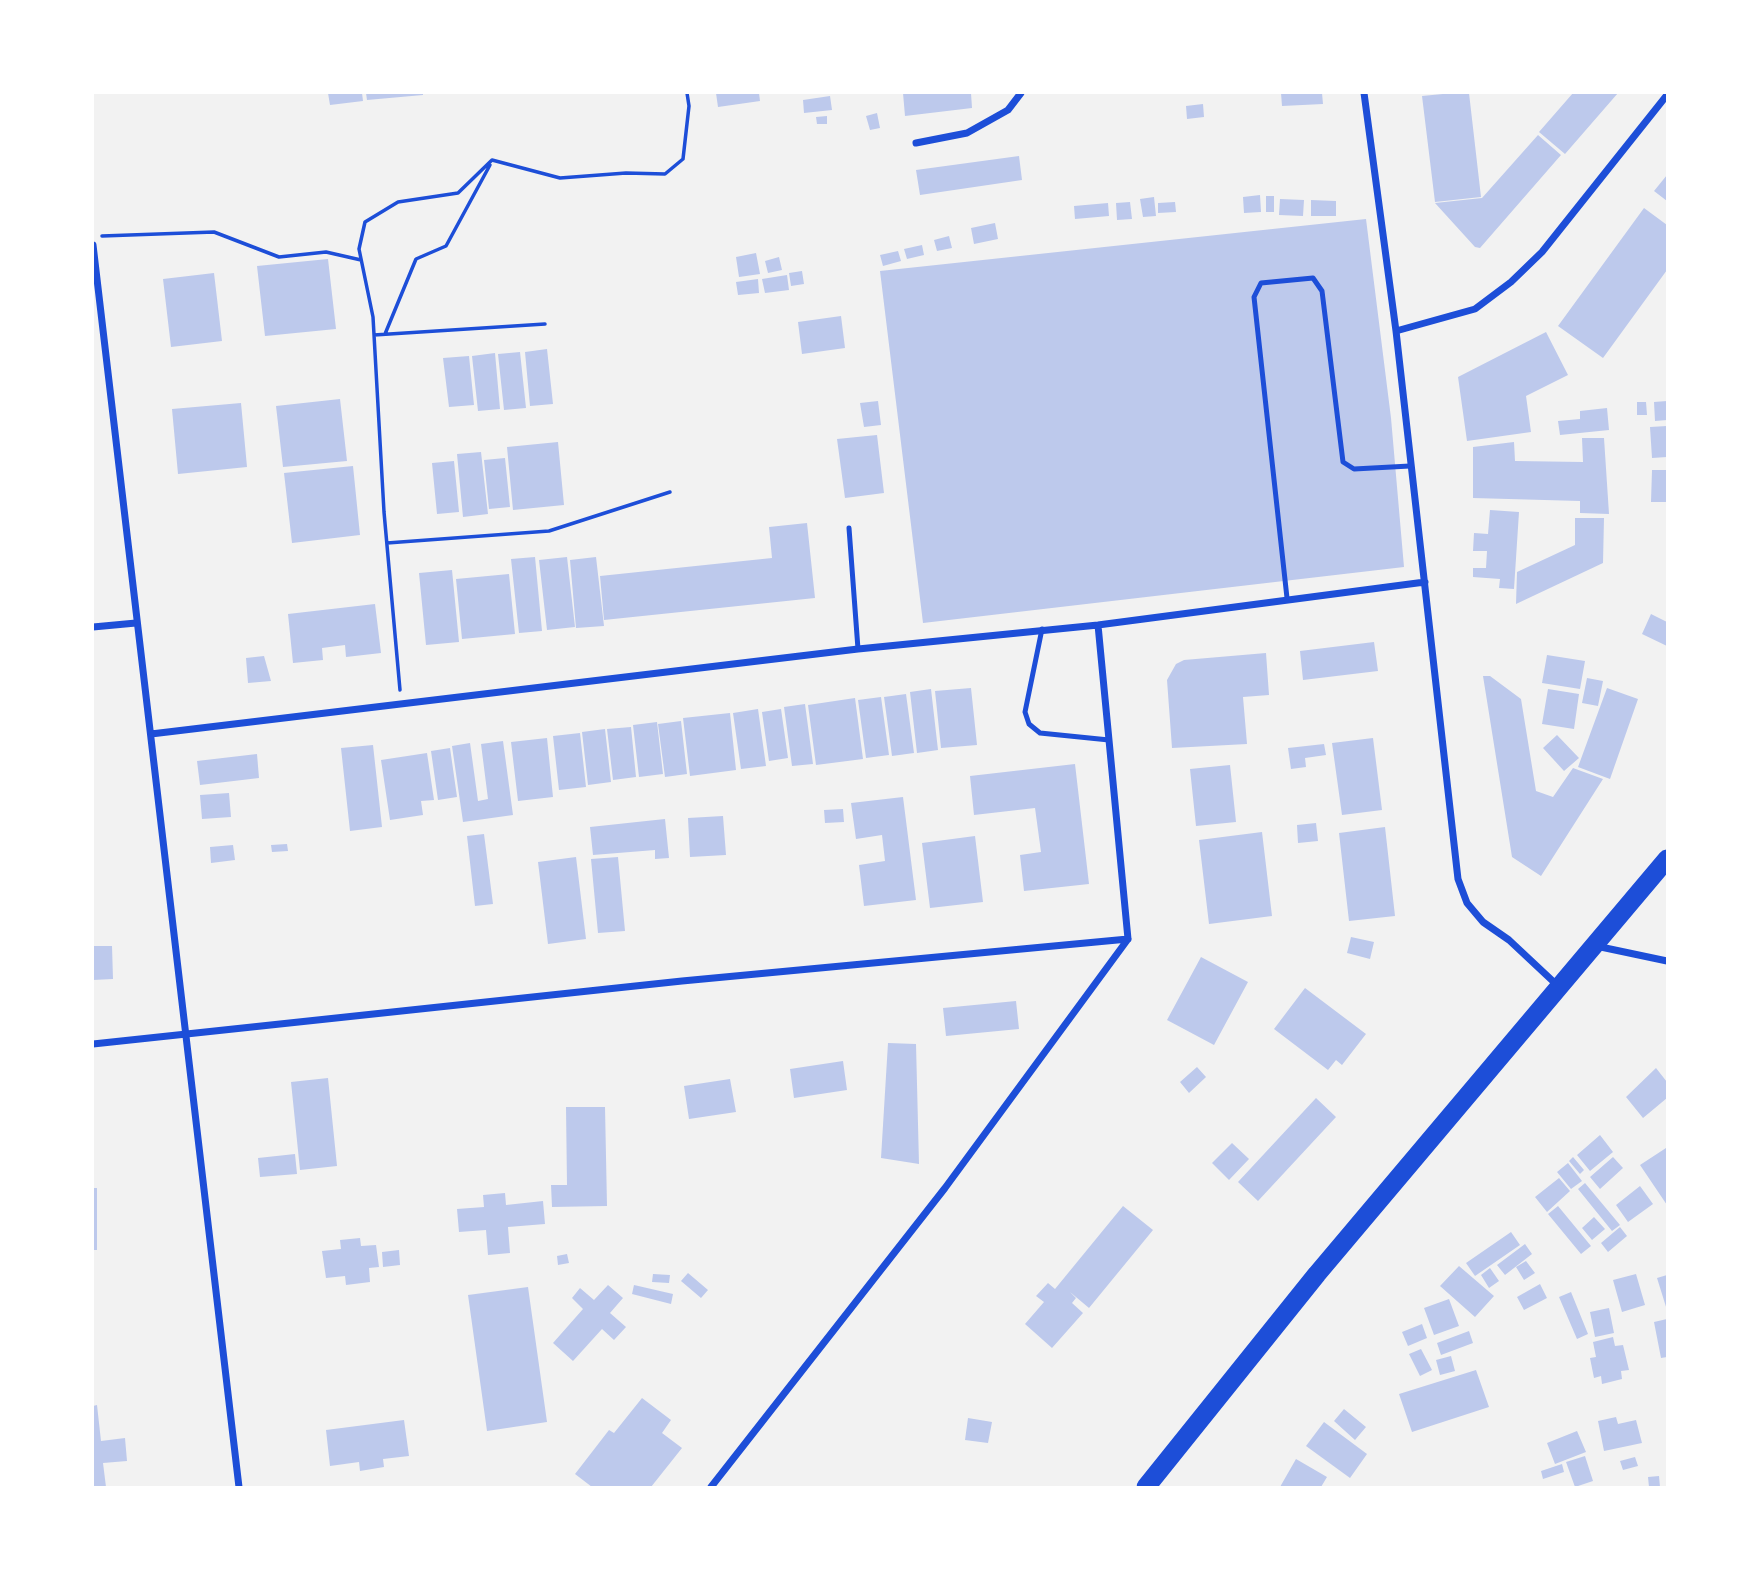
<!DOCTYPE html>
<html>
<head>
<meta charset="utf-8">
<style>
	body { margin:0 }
	#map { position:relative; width:1760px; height:1580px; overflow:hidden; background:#f2f2f2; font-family:Georgia,serif }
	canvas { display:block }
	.frame { position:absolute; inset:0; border:94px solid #fff; pointer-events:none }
</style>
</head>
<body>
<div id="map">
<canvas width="1760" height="1580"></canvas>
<div class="frame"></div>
</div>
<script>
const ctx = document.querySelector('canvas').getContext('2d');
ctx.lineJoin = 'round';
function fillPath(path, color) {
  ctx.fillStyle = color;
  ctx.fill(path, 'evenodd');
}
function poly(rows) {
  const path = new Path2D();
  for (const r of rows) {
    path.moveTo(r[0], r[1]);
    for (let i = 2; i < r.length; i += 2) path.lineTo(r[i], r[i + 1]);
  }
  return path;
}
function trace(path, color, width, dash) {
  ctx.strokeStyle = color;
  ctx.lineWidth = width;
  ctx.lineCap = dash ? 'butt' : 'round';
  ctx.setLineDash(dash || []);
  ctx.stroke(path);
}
const building = poly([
	[328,93,362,93,363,101,330,105],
	[366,93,423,93,423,95,367,100],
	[716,93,759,93,760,101,718,107],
	[903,93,971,93,972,108,905,116],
	[1281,93,1322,93,1323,104,1282,106],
	[1453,93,1469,93,1481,197,1435,202,1422,96],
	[1573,93,1618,93,1565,154,1539,132],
	[830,96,832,110,804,113,803,100],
	[1203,104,1204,117,1187,119,1186,106],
	[877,113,880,128,870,130,866,116],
	[827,116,827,124,817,124,816,117],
	[1538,135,1561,155,1480,248,1475,247,1435,203,1482,198],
	[1019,156,1022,180,920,195,916,170],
	[1667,175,1667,201,1654,191],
	[1260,195,1261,212,1244,213,1243,197],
	[1266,196,1274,196,1274,212,1266,212],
	[1154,197,1156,216,1143,217,1140,199],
	[1280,199,1304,200,1303,216,1279,215],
	[1311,200,1336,201,1336,216,1311,216],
	[1130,202,1132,219,1117,220,1116,203],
	[1175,202,1176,212,1158,213,1158,203],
	[1108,203,1109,216,1075,219,1074,206],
	[1644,208,1667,225,1667,270,1603,358,1558,326],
	[1366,219,1391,418,1404,567,923,623,880,271],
	[995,223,998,239,974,244,971,228],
	[949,236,952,248,937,251,934,240],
	[922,245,924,255,907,259,904,249],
	[898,251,901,261,883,266,880,255],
	[756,253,760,274,739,277,736,257],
	[779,257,782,270,768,273,765,261],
	[328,259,336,329,265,336,257,266],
	[802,271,804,284,791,286,789,273],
	[214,273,222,341,171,347,163,279],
	[787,275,789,290,765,293,762,279],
	[758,279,759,293,738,295,736,282],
	[841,316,845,348,802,354,798,322],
	[1546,332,1568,375,1526,396,1531,432,1467,441,1458,377],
	[547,349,553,404,530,406,525,352],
	[520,352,526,408,504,410,498,354],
	[495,353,500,409,478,411,472,356],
	[469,356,474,405,449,407,443,358],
	[340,399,347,461,283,467,276,406],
	[878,401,881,425,864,427,860,403],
	[1667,401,1667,420,1655,421,1654,402],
	[1637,402,1646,402,1647,415,1637,415],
	[241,403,247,467,178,474,172,409],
	[1607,408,1609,430,1560,435,1558,421,1580,419,1580,411],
	[1667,426,1667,457,1652,458,1650,427],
	[877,435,884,493,845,498,837,439],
	[1582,438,1604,438,1609,514,1580,513,1580,501,1473,498,1473,447,1514,442,1515,461,1583,462],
	[558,442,564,505,513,510,507,447],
	[481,452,488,514,463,517,457,454],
	[505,458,510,507,489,509,484,460],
	[454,461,459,512,437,514,432,463],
	[353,466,360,535,292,543,284,473],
	[1652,470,1667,470,1667,502,1651,502],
	[1490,510,1519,512,1514,589,1499,588,1500,579,1473,577,1473,568,1486,568,1487,551,1473,551,1474,533,1488,534],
	[1575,518,1604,518,1603,563,1516,604,1517,572,1575,545],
	[807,523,815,598,604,620,600,576,772,558,769,527],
	[535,557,542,631,519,633,511,559],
	[567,557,575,627,547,630,539,560],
	[596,557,604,626,576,628,570,560],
	[452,570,459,642,426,645,419,573],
	[509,574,515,634,462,639,456,579],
	[375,604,381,653,346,657,345,645,322,648,323,660,293,663,288,614],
	[1651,614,1667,622,1667,646,1642,634],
	[1374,642,1378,671,1303,680,1300,651],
	[1266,653,1269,695,1243,697,1247,744,1172,748,1167,680,1176,664,1184,660],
	[1547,655,1585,661,1580,689,1542,683],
	[264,656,271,681,248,683,246,658],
	[1483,676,1490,676,1521,699,1536,791,1553,797,1573,768,1603,779,1541,876,1512,857],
	[1587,678,1603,681,1598,706,1582,703],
	[971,688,977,745,941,748,935,691],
	[1607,688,1638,699,1610,779,1578,767],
	[931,689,938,750,917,753,910,692],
	[1548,689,1579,694,1574,729,1542,724],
	[906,694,914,753,892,756,884,697],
	[881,697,889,755,866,758,858,700],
	[855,698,863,759,816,765,808,705],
	[805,704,813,764,792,766,784,707],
	[758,709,766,766,741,769,733,713],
	[781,709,788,758,769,761,762,712],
	[730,713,736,770,690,776,683,718],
	[681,721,687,774,665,777,658,724],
	[657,722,663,774,639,777,633,725],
	[631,727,636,777,613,780,607,729],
	[605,729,611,782,588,785,582,732],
	[580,733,586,787,559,790,553,736],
	[1557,735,1579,758,1564,771,1543,748],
	[547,738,553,797,518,801,511,742],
	[1373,738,1382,810,1342,815,1332,743],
	[503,741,513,815,463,822,452,746,470,743,478,801,488,799,481,744],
	[1324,744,1326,755,1305,758,1306,767,1291,769,1288,748],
	[373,745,382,827,350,831,341,748],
	[450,748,457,797,438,800,431,751],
	[427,753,434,800,421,801,423,815,390,820,381,760],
	[257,754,259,778,200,785,197,761],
	[1075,764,1089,884,1024,891,1020,855,1041,852,1035,808,974,815,970,776],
	[1230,765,1236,822,1196,826,1190,769],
	[229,793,231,817,202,819,200,795],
	[903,797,916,900,864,906,859,865,885,861,882,835,856,839,851,803],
	[843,809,844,822,825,823,824,810],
	[723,816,726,855,690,857,688,818],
	[665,819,669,858,655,859,655,850,593,855,590,827],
	[1316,823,1318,841,1298,843,1297,825],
	[1385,827,1395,916,1349,921,1339,833],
	[1262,832,1272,916,1209,924,1199,840],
	[484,834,493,904,475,906,467,836],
	[975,836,983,902,930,908,922,843],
	[287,844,288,851,272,852,271,845],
	[233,845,235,860,211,863,210,847],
	[576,857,586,939,548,944,538,862],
	[618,857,625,931,598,933,591,859],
	[1351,937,1374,942,1370,959,1347,953],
	[93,946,112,946,113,979,93,980],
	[1201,957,1248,982,1214,1045,1167,1020],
	[1305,988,1366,1034,1342,1065,1336,1060,1328,1070,1274,1029],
	[1016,1001,1019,1029,946,1036,943,1008],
	[888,1043,916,1044,919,1164,881,1158],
	[843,1061,847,1090,794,1098,790,1069],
	[1197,1067,1206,1077,1189,1093,1180,1082],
	[1656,1068,1667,1082,1667,1098,1643,1118,1626,1097],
	[328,1078,337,1166,300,1170,291,1082],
	[730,1079,736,1112,689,1119,684,1086],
	[1316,1098,1336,1117,1258,1201,1238,1182],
	[566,1107,605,1107,607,1206,552,1207,551,1185,567,1185],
	[1600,1135,1613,1152,1590,1171,1577,1155],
	[1232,1143,1249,1159,1229,1180,1212,1163],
	[1666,1148,1667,1149,1667,1205,1640,1165],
	[295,1154,297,1174,260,1177,258,1158],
	[1573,1157,1584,1170,1580,1174,1569,1161],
	[1613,1157,1623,1168,1600,1189,1590,1177],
	[1568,1163,1582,1181,1571,1189,1557,1172],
	[1559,1178,1570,1191,1547,1212,1535,1197],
	[1585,1183,1620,1225,1612,1231,1578,1189],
	[1640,1186,1653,1204,1628,1222,1616,1205],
	[93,1188,97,1188,97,1250,93,1250],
	[505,1193,506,1205,543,1201,545,1224,508,1227,510,1253,488,1255,486,1230,459,1232,457,1209,484,1207,483,1195],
	[1123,1206,1153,1230,1089,1308,1070,1292,1076,1298,1072,1303,1083,1313,1052,1348,1025,1324,1044,1302,1036,1296,1048,1283,1055,1289],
	[1558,1206,1591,1246,1581,1254,1548,1214],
	[1594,1217,1605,1229,1592,1240,1582,1228],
	[1620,1227,1627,1236,1608,1252,1601,1243],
	[1511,1232,1520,1245,1475,1276,1466,1263],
	[360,1238,361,1246,376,1245,379,1267,369,1268,370,1282,346,1285,345,1276,326,1278,322,1251,341,1249,340,1240],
	[1525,1244,1532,1254,1505,1275,1497,1265],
	[399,1250,400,1265,383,1267,382,1252],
	[567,1254,569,1263,558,1265,557,1256],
	[1526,1261,1535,1273,1524,1280,1516,1267],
	[1459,1266,1494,1296,1475,1317,1440,1286],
	[1490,1268,1499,1281,1489,1288,1481,1275],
	[688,1273,708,1290,701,1298,681,1281],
	[653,1274,670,1275,669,1283,652,1282],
	[1636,1274,1645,1305,1622,1312,1613,1280],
	[1667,1275,1667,1310,1657,1278],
	[1540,1284,1547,1298,1524,1310,1517,1297],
	[608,1285,623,1298,610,1313,626,1327,614,1340,602,1329,573,1361,553,1343,583,1309,572,1298,580,1288,594,1300],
	[634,1285,673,1294,671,1304,632,1294],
	[528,1287,547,1422,487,1431,468,1295],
	[1571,1292,1588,1334,1577,1339,1559,1297],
	[1449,1299,1459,1326,1434,1335,1424,1308],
	[1609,1308,1614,1333,1595,1337,1590,1312],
	[1667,1319,1667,1357,1661,1358,1654,1322],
	[1422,1324,1427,1338,1408,1346,1402,1332],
	[1469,1331,1473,1343,1441,1355,1437,1343],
	[1613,1337,1615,1346,1623,1345,1629,1370,1621,1371,1622,1379,1602,1384,1601,1376,1594,1378,1590,1358,1596,1357,1593,1342],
	[1421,1349,1432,1370,1420,1376,1409,1354],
	[1451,1356,1455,1371,1440,1375,1436,1360],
	[1476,1370,1489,1407,1412,1432,1399,1394],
	[642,1398,671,1420,662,1433,682,1448,651,1487,592,1487,575,1474,609,1430,614,1433],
	[97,1405,101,1441,125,1438,127,1461,103,1463,106,1487,93,1487,93,1406],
	[1344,1409,1366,1427,1355,1440,1334,1421],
	[1616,1417,1618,1424,1636,1420,1642,1443,1604,1451,1598,1421],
	[968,1418,992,1422,988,1443,965,1440],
	[404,1420,409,1456,383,1459,384,1467,360,1471,359,1462,330,1466,326,1430],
	[1324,1422,1367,1454,1350,1478,1306,1446],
	[1577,1431,1586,1452,1555,1464,1547,1443],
	[1585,1456,1593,1481,1575,1487,1566,1462],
	[1635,1457,1638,1466,1623,1470,1620,1461],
	[1296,1459,1327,1477,1321,1487,1280,1487],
	[1562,1464,1564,1472,1543,1479,1541,1471],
	[1659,1476,1660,1487,1649,1487,1648,1477]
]);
const path = poly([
	[102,236,214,232,279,257,326,252,361,260],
	[385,334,416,259,446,246,490,165],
	[374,335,545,324],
	[387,543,549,531,670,492],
	[400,690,384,512,373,317,359,249,365,222,398,202,458,193,492,160,560,178,626,173,665,174,683,159,689,106,687,93]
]);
const service = poly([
	[849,528,858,649],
	[1287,598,1254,297,1261,283,1313,278,1322,291,1343,462,1354,469,1410,466],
	[1042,629,1025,712,1029,724,1040,733,1109,740]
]);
const minor = poly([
	[1364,93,1396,331,1458,879,1467,903,1483,922,1509,940,1557,985],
	[916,143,967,133,1008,110,1021,93],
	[93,245,239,1487],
	[1396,331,1475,309,1511,282,1542,252,1667,95],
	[93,627,136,623],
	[151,734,858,649,1098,625,1425,582],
	[1596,946,1667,961],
	[93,1044,682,981,1128,939,1098,625],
	[711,1487,945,1188,1128,939]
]);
const trunk = poly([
	[1146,1487,1317,1274,1667,859]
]);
fillPath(building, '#bdc9ec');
trace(path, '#1d4ed8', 3.5);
trace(service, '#1d4ed8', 5);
trace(minor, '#1d4ed8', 7);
trace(trunk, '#1d4ed8', 19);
</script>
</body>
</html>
